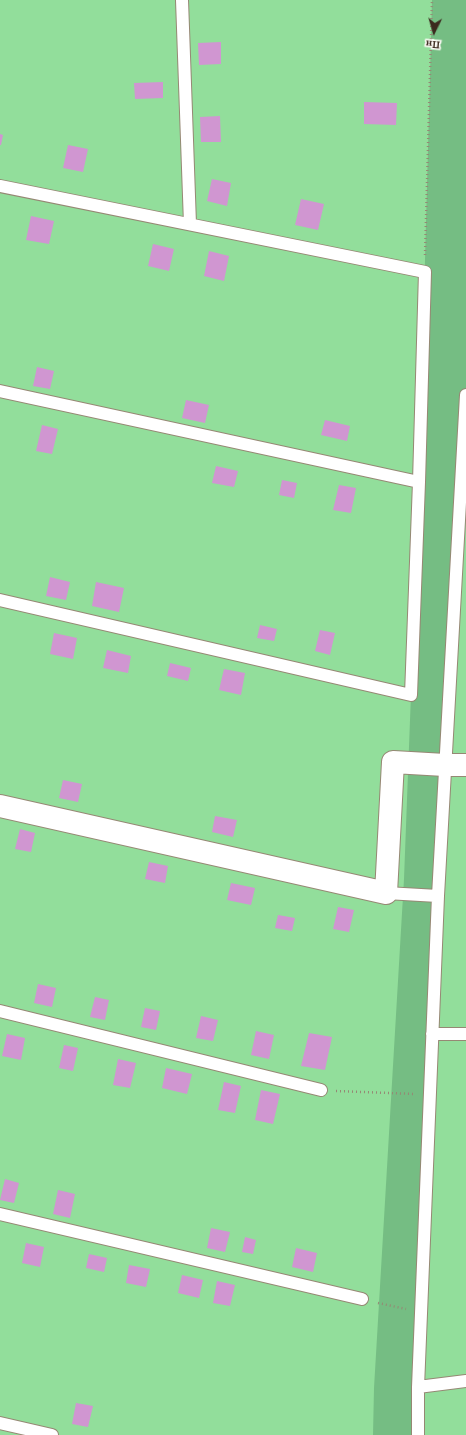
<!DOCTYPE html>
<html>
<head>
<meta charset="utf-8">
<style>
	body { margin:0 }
	#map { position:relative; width:466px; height:1435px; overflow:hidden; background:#f2e5cb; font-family:Alegreya,serif }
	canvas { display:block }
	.north { position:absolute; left:414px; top:12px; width:40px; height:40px; -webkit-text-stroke:3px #fdfcf7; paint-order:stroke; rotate:185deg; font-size:11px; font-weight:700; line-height:16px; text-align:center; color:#3b2a1e }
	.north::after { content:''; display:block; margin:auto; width:14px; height:18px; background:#3b2a1e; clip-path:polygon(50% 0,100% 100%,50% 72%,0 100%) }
</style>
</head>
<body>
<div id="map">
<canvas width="466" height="1435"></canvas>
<div class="north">Пн</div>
</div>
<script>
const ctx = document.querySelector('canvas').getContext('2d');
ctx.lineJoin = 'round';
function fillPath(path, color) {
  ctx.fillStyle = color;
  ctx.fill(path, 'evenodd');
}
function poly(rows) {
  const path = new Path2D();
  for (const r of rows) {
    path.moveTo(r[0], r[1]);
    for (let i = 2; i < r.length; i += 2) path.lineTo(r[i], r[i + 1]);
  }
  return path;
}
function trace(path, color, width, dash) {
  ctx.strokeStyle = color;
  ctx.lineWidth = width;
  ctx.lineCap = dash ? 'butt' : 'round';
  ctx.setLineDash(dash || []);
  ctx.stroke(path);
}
const green = poly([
	[0,0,466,0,466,1435,0,1435]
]);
const forest = poly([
	[432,0,466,0,466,395,418,1435,373,1435,374,1388,404,879,419,482]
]);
const building = poly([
	[221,42,221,64,199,65,198,43],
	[163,82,163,98,135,99,134,83],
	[364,102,397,103,396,125,364,124],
	[220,116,221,142,201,142,200,117],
	[0,134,3,135,1,145,0,145],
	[68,145,88,149,83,172,63,168],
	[212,179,231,183,227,206,207,201],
	[301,199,324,204,318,230,295,225],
	[31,216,54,221,49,244,26,240],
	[153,244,174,249,169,271,148,266],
	[209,251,229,256,224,281,204,276],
	[37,367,54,371,50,389,33,386],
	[186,400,209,405,205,423,182,418],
	[325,420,350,426,347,441,321,435],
	[42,425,58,429,52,454,36,451],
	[216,466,238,471,234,487,212,483],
	[282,480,297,483,294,498,279,495],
	[339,485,356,488,351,513,333,510],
	[50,577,70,582,66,600,46,596],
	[96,582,124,588,119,612,92,606],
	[260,625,277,629,274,641,257,638],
	[320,630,335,633,330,655,315,651],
	[54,633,77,638,73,659,50,654],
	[107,650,131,656,128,673,103,668],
	[170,663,191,668,188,681,167,676],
	[224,669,245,673,241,695,219,690],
	[63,780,82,784,78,802,59,798],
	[215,816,237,820,233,837,212,832],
	[20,829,35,833,31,852,15,849],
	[149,862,168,866,165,883,145,879],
	[231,883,255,888,251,905,227,900],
	[338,907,354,910,349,932,333,929],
	[278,915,295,918,292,931,275,928],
	[38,984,56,988,52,1007,34,1003],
	[95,997,109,1000,105,1020,90,1017],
	[145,1008,160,1011,156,1030,141,1027],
	[201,1016,218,1020,213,1041,196,1038],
	[256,1031,274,1035,269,1059,251,1055],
	[309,1033,332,1037,325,1070,301,1066],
	[7,1034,25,1038,21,1060,2,1056],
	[64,1045,78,1048,73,1071,59,1068],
	[118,1059,136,1063,130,1088,113,1085],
	[166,1068,192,1074,187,1094,162,1088],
	[224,1082,241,1086,235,1113,218,1110],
	[261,1090,280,1094,273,1124,255,1120],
	[5,1179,19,1183,14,1203,0,1200],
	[58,1190,75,1194,70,1218,53,1214],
	[211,1228,230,1232,225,1252,207,1248],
	[245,1237,256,1240,253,1254,242,1252],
	[26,1243,44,1247,40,1267,22,1263],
	[296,1248,317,1253,313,1272,292,1267],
	[89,1254,107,1258,104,1272,86,1268],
	[129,1265,150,1269,146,1287,126,1283],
	[182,1275,203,1280,199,1298,178,1293],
	[217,1281,235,1285,230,1306,213,1303],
	[76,1403,93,1406,88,1427,72,1424]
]);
const path = poly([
	[425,255,432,0],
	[336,1091,415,1094],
	[378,1303,406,1309]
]);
const lane = poly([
	[182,0,190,224],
	[0,186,425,272,419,482,411,695,0,600],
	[0,391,419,482],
	[386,893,438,896],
	[0,1011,321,1090],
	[432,1034,466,1034],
	[0,1214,362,1299],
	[418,1387,466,1381],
	[0,1423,52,1435],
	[418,1435,418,1387,438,896,466,395]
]);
const street = poly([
	[0,806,386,893,393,762,445,765,466,765]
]);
fillPath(green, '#92de9b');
fillPath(forest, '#75bd83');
fillPath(building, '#d096d1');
trace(lane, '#968874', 14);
trace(street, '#968874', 24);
trace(path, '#968874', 2.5, [1, 3]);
trace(lane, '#fff', 12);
trace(street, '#fff', 22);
</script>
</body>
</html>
